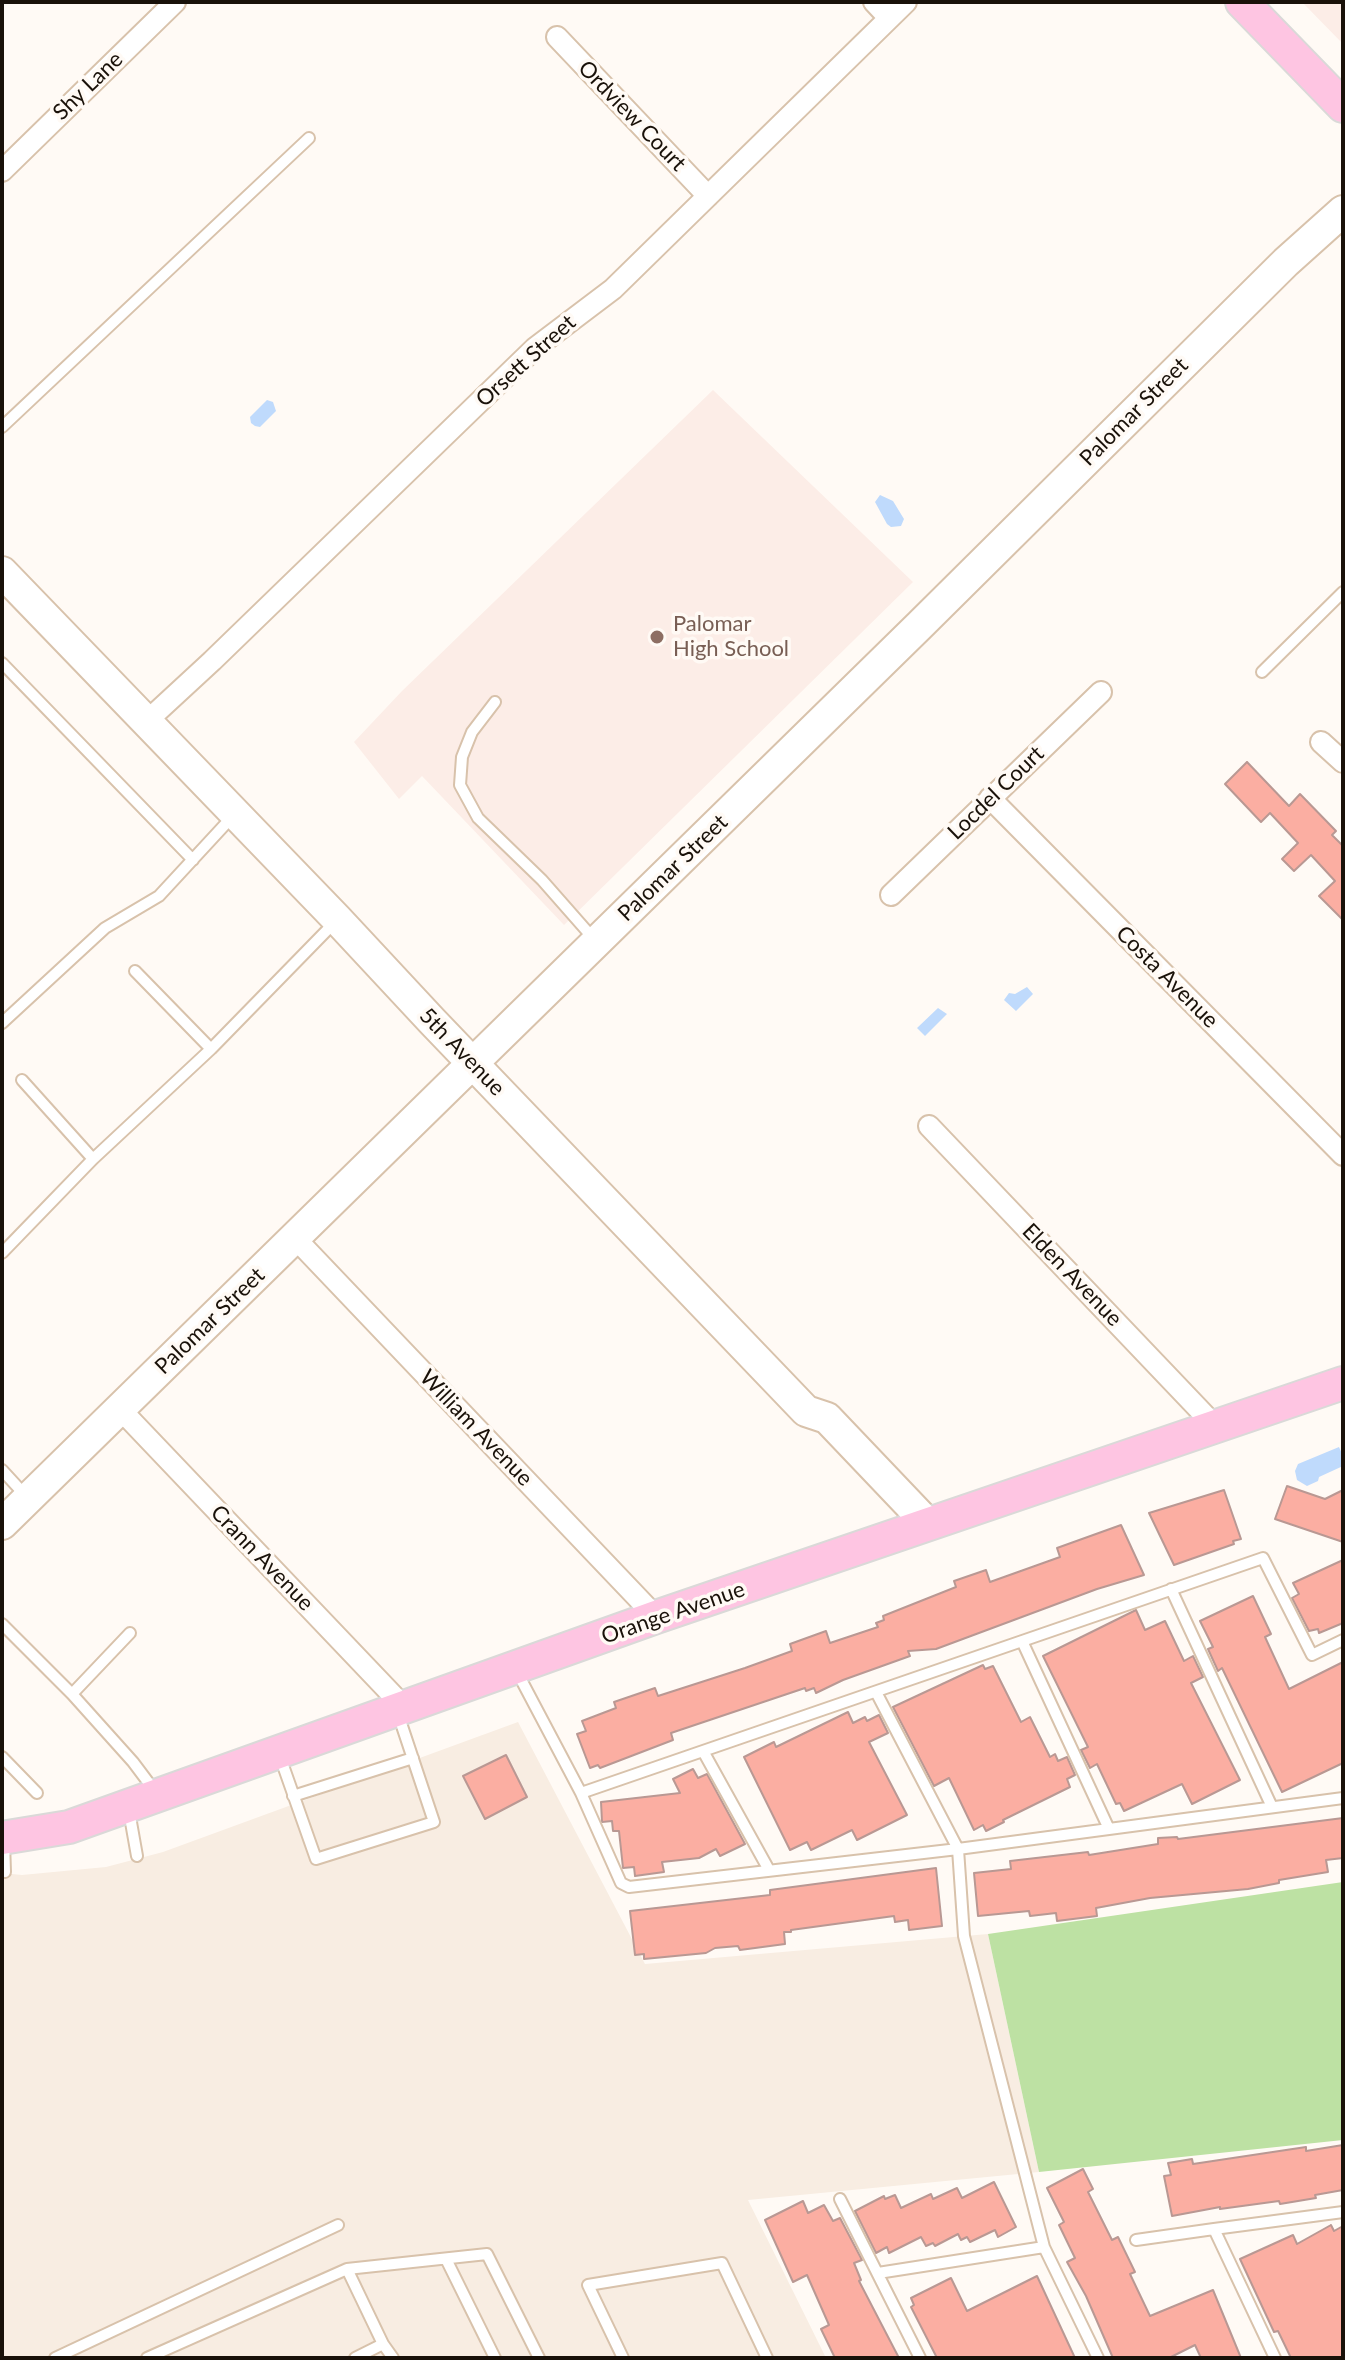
<!DOCTYPE html>
<html>
<head>
<meta charset="utf-8">
<style>
	body { margin:0 }
	#map { position:relative; width:1345px; height:2360px; overflow:hidden; background:#fffaf5; font-family:Lato,sans-serif }
	canvas { display:block }
	.frame { position:absolute; inset:0; border:4px solid #191109; pointer-events:none }
</style>
</head>
<body>
<div id="map">
<canvas width="1345" height="2360"></canvas>
<div class="frame"></div>
</div>
<script>
const ctx = document.querySelector('canvas').getContext('2d');
ctx.lineJoin = 'round';
function fillPath(path, color) {
  ctx.fillStyle = color;
  ctx.fill(path, 'evenodd');
}
function poly(rows) {
  const path = new Path2D();
  for (const r of rows) {
    path.moveTo(r[0], r[1]);
    for (let i = 2; i < r.length; i += 2) path.lineTo(r[i], r[i + 1]);
  }
  return path;
}
function trace(path, color, width, dash) {
  ctx.strokeStyle = color;
  ctx.lineWidth = width;
  ctx.lineCap = dash ? 'butt' : 'round';
  ctx.setLineDash(dash || []);
  ctx.stroke(path);
}
function drawText(font, color, halo, rows, align = 'center') {
  ctx.font = font + ' Lato,sans-serif';
  ctx.lineWidth = 7;
  ctx.setLineDash([]);
  ctx.textBaseline = 'middle';
  ctx.strokeStyle = halo;
  ctx.fillStyle = color;
  for (const [text, x, y, turn = 0] of rows) {
    ctx.save();
    ctx.translate(x, y);
    ctx.rotate((+turn || 0) * Math.PI / 180);
    ctx.textAlign = isNaN(turn) ? turn : align;
    if (halo) ctx.strokeText(text, 0, 0);
    ctx.fillText(text, 0, 0);
    ctx.restore();
  }
}
const built = poly([
	[518,1722,645,1964,988,1934,1039,2172,748,2200,826,2358,2,2358,2,1873,22,1875,106,1867,163,1852]
]);
const education = poly([
	[1302,2,1343,2,1343,44],
	[713,390,913,582,564,925,422,776,399,799,354,742,402,691]
]);
const green = poly([
	[1343,1882,1343,2140,1039,2172,988,1934]
]);
const water = poly([
	[267,400,273,402,276,411,260,427,255,426,251,423,250,417],
	[880,495,893,501,904,519,901,526,891,527,887,524,875,502],
	[1027,987,1033,994,1016,1011,1004,1000,1009,993,1015,994],
	[938,1008,947,1014,925,1036,917,1028],
	[1339,1447,1343,1456,1343,1466,1319,1477,1318,1481,1307,1486,1297,1480,1295,1471,1298,1464]
]);
const building = poly([
	[1247,762,1289,806,1300,794,1336,831,1332,835,1343,846,1343,920,1319,896,1335,881,1311,855,1294,871,1282,859,1298,843,1270,813,1261,822,1225,784,1247,762],
	[1287,1486,1325,1499,1343,1490,1343,1542,1275,1519,1287,1486],
	[1224,1490,1241,1539,1233,1541,1234,1544,1174,1565,1149,1513,1224,1490],
	[1121,1525,1144,1575,1097,1589,936,1649,908,1651,910,1656,843,1680,816,1693,814,1688,806,1691,805,1688,671,1733,673,1740,600,1768,598,1765,590,1768,577,1734,586,1731,582,1721,616,1708,614,1702,655,1688,658,1696,745,1668,792,1651,790,1644,826,1631,830,1643,878,1627,876,1623,884,1620,883,1616,956,1587,954,1581,986,1570,990,1582,1060,1557,1057,1548,1121,1525],
	[1343,1560,1343,1623,1319,1633,1318,1629,1309,1631,1292,1598,1299,1594,1293,1583,1343,1560],
	[1253,1596,1271,1634,1265,1637,1289,1689,1343,1662,1343,1763,1282,1792,1222,1668,1218,1671,1208,1649,1213,1647,1200,1621,1253,1596],
	[1136,1610,1145,1630,1165,1621,1184,1661,1193,1656,1203,1677,1191,1683,1240,1780,1192,1804,1182,1784,1124,1811,1120,1803,1116,1804,1097,1764,1090,1768,1081,1750,1088,1747,1043,1656,1136,1610],
	[983,1665,985,1669,993,1666,1021,1722,1030,1717,1050,1757,1055,1754,1058,1761,1067,1757,1075,1775,1067,1779,1070,1787,1003,1820,1004,1822,986,1831,983,1825,974,1830,949,1778,934,1786,893,1707,983,1665],
	[848,1712,853,1723,865,1717,867,1721,879,1715,888,1733,869,1742,907,1815,857,1840,852,1830,811,1850,807,1842,790,1850,744,1757,774,1742,776,1747,848,1712],
	[506,1755,527,1797,485,1819,463,1776,506,1755],
	[693,1769,698,1778,707,1774,745,1844,720,1856,716,1849,699,1858,662,1862,664,1872,635,1876,634,1867,623,1868,619,1831,613,1831,612,1821,602,1822,601,1802,680,1793,673,1779,693,1769],
	[1343,1818,1343,1858,1326,1860,1328,1872,1279,1880,1279,1883,1248,1889,1150,1898,1096,1908,1097,1916,1057,1921,1056,1913,1030,1916,1029,1911,978,1916,974,1873,1011,1869,1010,1861,1088,1852,1089,1855,1158,1844,1158,1838,1177,1837,1178,1839,1343,1818],
	[936,1868,942,1926,909,1930,908,1920,895,1922,894,1916,791,1930,791,1932,784,1932,785,1944,740,1950,738,1946,715,1948,706,1953,644,1959,644,1954,635,1955,630,1911,770,1895,770,1890,936,1868],
	[1343,2145,1343,2190,1315,2195,1316,2198,1280,2204,1279,2201,1220,2209,1220,2207,1172,2216,1164,2176,1171,2175,1168,2163,1192,2159,1193,2164,1306,2147,1306,2151,1343,2145],
	[1083,2169,1093,2189,1088,2192,1112,2240,1118,2237,1135,2272,1130,2274,1150,2316,1213,2290,1241,2358,1201,2358,1195,2345,1169,2358,1113,2358,1086,2296,1067,2262,1075,2258,1059,2225,1064,2222,1047,2188,1083,2169],
	[994,2182,1016,2227,998,2237,995,2230,970,2242,967,2237,961,2240,958,2234,935,2246,933,2243,926,2246,921,2237,889,2253,887,2247,876,2253,855,2211,884,2196,885,2199,895,2195,901,2208,931,2194,933,2199,957,2188,962,2198,994,2182],
	[803,2201,808,2213,824,2205,833,2221,840,2218,862,2260,854,2263,861,2280,859,2281,899,2358,835,2358,821,2329,829,2325,807,2275,793,2282,765,2220,803,2201],
	[1331,2225,1334,2231,1343,2226,1343,2358,1291,2358,1278,2331,1274,2332,1240,2259,1293,2235,1297,2244,1331,2225],
	[1037,2276,1075,2358,937,2358,911,2307,914,2305,911,2298,951,2278,967,2311,1037,2276]
]);
const lane = poly([
	[2,427,309,138],
	[2,663,193,860],
	[1262,672,1343,592],
	[495,702,472,732,462,757,460,785,478,818,542,880,593,938],
	[135,971,211,1049],
	[2,1023,105,928,159,896,232,817],
	[22,1080,93,1159],
	[2,1253,93,1159,211,1049,336,921],
	[2,1470,25,1495],
	[1171,1589,1272,1807],
	[2,1624,72,1694,133,1762,154,1790],
	[1022,1641,1109,1829],
	[516,1670,581,1793,621,1883,629,1887,958,1849,1343,1798],
	[876,1692,958,1849,964,1936,1044,2247,1098,2358],
	[72,1694,130,1633],
	[703,1751,769,1870],
	[279,1754,316,1859,434,1822,398,1714],
	[2,1757,37,1793],
	[581,1793,1263,1558,1312,1655,1343,1640],
	[293,1796,413,1758],
	[129,1811,137,1856],
	[4,1842,5,1872],
	[840,2199,920,2358],
	[1136,2240,1214,2229],
	[446,2259,495,2358],
	[347,2269,383,2344,355,2358],
	[878,2273,1044,2247],
	[383,2344,393,2358],
	[55,2358,338,2225],
	[147,2358,347,2269,487,2254,539,2358],
	[623,2358,588,2285,722,2263,767,2358],
	[1275,2358,1214,2229,1343,2212]
]);
const street = poly([
	[874,2,889,18],
	[557,37,708,196],
	[2,171,175,2],
	[147,721,212,661,535,348,613,289,906,2],
	[1321,742,1343,762],
	[990,798,1343,1155],
	[891,895,1101,692],
	[929,1126,1215,1426],
	[295,1238,656,1617],
	[120,1409,403,1706]
]);
const secondary = poly([
	[2,572,337,919,432,1021,806,1411,827,1418,927,1523],
	[2,1524,920,625,1286,262,1343,211]
]);
const primary = poly([
	[1242,2,1343,106],
	[2,1838,69,1827,656,1617,1343,1383]
]);
const markers = [
	[657,637,8,"#8d6e63"]
];
const streetNames = [
	["Shy Lane",88,86,-44],
	["Ordview Court",632,116,46],
	["Orsett Street",526,361,-42],
	["Palomar Street",1134,412,-45],
	["Locdel Court",996,793,-44],
	["Palomar Street",673,868,-44],
	["Costa Avenue",1167,977,45],
	["5th Avenue",462,1052,46],
	["Elden Avenue",1072,1275,46],
	["Palomar Street",210,1321,-44],
	["William Avenue",476,1428,46],
	["Crann Avenue",262,1558,46],
	["Orange Avenue",673,1613,-19]
];
const educationNames = [
	["Palomar",673,624],
	["High School",673,649]
];
fillPath(built, '#f8ede2');
fillPath(education, '#fcede7');
fillPath(green, '#bde1a3');
fillPath(water, '#bfdafc');
fillPath(building, '#fbaea2');
trace(building, '#b99893', 2);
trace(lane, '#d8c2ab', 14);
trace(street, '#d8c2ab', 24);
trace(secondary, '#d8c2ab', 34);
trace(primary, '#dad9d8', 36);
trace(lane, '#fff', 10);
trace(street, '#fff', 20);
trace(secondary, '#fff', 30);
trace(primary, '#fec5e2', 32);
for (const [x, y, r, color] of markers) {
  const dot = new Path2D();
  dot.arc(x, y, r, 0, 2 * Math.PI);
  ctx.fillStyle = color;
  ctx.fill(dot);
  trace(dot, '#fffaf5', 3);
}
drawText('22px', '#191109', '#fffaf5', streetNames);
drawText('22px', '#785e54', '#fffaf5', educationNames, 'left');
</script>
</body>
</html>
